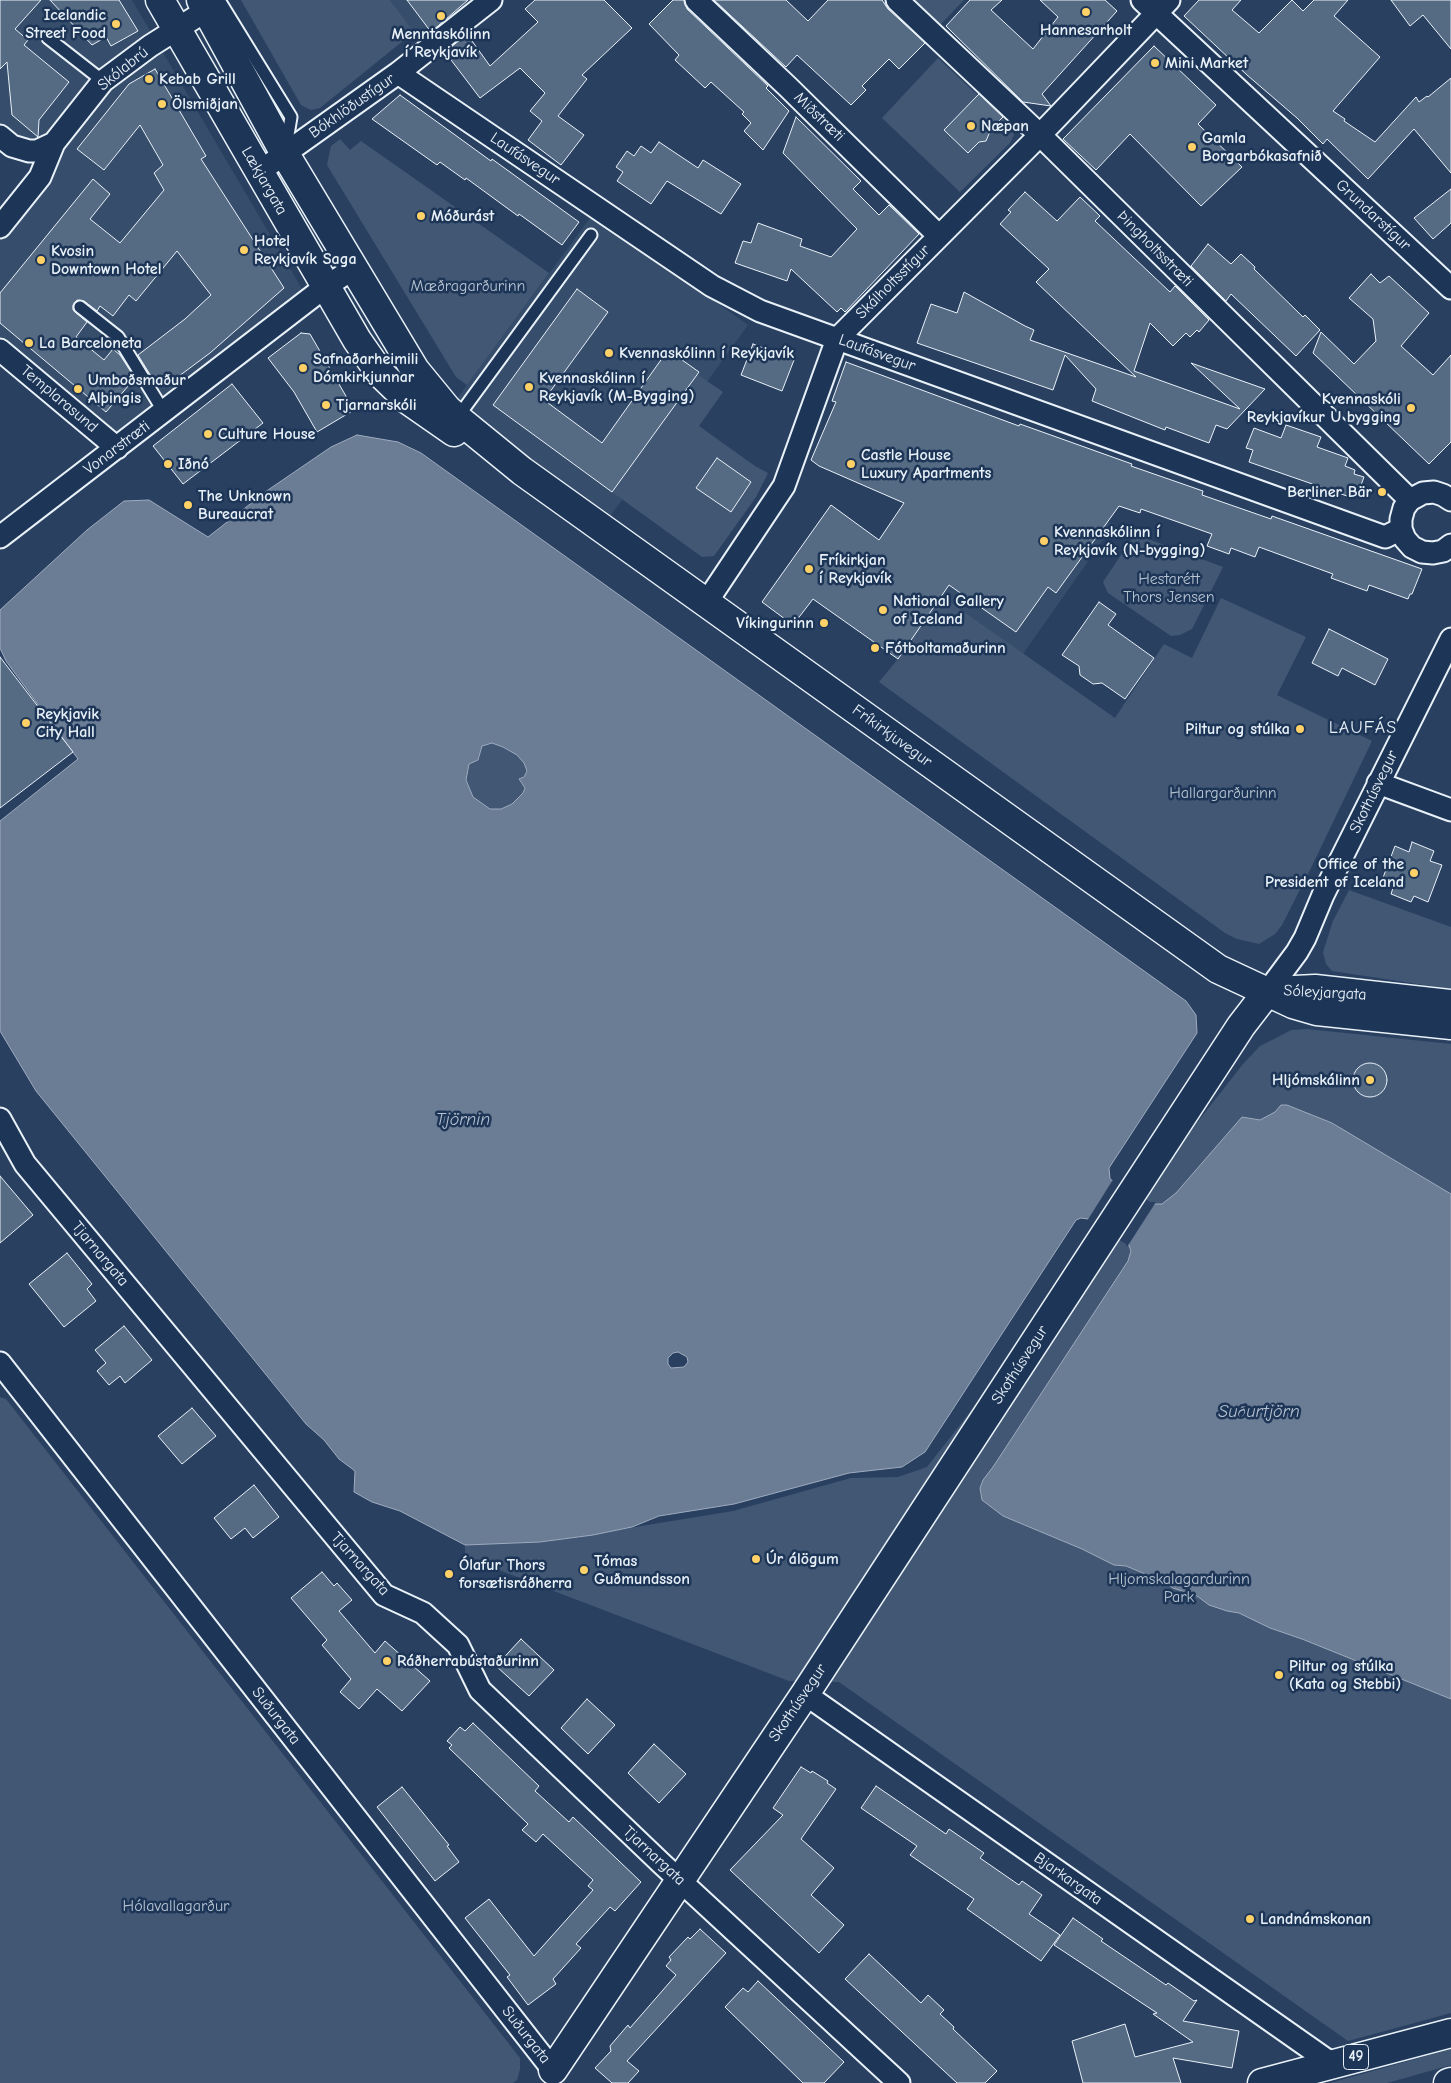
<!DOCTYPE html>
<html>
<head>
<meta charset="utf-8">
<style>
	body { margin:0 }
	canvas { display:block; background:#294061 }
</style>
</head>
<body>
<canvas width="1451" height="2083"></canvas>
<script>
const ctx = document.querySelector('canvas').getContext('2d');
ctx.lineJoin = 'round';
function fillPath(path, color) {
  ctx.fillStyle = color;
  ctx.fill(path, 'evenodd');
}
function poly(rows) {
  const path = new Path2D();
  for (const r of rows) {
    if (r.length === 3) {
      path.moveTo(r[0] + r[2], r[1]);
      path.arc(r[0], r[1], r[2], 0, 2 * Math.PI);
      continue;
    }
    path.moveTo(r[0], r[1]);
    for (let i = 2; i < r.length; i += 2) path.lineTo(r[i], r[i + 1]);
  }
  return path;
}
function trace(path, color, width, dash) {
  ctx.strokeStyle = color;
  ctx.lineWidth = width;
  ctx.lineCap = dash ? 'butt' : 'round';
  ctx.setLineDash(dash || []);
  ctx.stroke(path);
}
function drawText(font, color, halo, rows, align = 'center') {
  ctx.font = font + ' "Comic Neue",sans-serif';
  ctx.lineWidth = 5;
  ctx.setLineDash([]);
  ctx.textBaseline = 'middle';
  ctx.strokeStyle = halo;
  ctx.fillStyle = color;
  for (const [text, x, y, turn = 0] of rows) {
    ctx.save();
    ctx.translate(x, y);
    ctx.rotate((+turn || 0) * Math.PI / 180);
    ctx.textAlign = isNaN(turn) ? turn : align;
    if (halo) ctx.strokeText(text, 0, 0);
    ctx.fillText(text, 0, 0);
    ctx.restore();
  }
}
const built = poly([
	[0,0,132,0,305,294,117,443,0,345,0,241,51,180,54,168,0,130],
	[390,0,501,0,433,52,414,32],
	[593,214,748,325,606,522,450,408],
	[1107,523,1115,523,1023,654,940,595,953,577]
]);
const green = poly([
	[241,0,390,0,414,32,320,108,311,110,301,105],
	[915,0,964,0,940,25],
	[938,58,1002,118,1010,126,1014,135,1010,143,960,192,882,118],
	[340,139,350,150,361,141,549,273,467,385,456,377,327,165,331,146],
	[697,374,723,392,699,426,755,466,768,473,756,497,714,556,702,557,612,492],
	[1135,534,1223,567,1192,629,1180,635,1171,636,1108,593,1103,582],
	[940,595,1115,718,1164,644,1192,658,1221,598,1306,637,1277,695,1372,741,1310,870,1282,925,1275,934,1259,944,1237,939,1225,933,879,682,898,659],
	[492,743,503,747,517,755,524,763,527,771,520,782,525,788,523,793,512,804,501,809,489,809,473,797,466,780,469,764,480,757,479,751,482,746],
	[1349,890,1451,927,1451,989,1332,971,1326,964,1323,952,1333,921],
	[1307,1029,1451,1044,1451,2013,1348,2041,839,1682,789,1681,465,1557,465,1545,544,1542,733,1511,851,1478,898,1477,927,1467,1243,1064,1260,1046,1278,1037,1291,1030],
	[0,1397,6,1399,520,2058,520,2069,517,2080,513,2083,0,2083],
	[1451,2049,1451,2065,1387,2083,1330,2083]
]);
const water = poly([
	[357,435,398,442,421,453,1186,1001,1196,1015,1197,1033,1109,1168,1110,1179,1149,1204,1162,1204,1176,1193,1242,1117,1260,1120,1275,1112,1281,1105,1287,1105,1332,1123,1451,1194,1451,1699,1302,1639,1270,1628,1239,1613,1227,1611,1209,1605,1197,1596,1173,1588,1162,1581,1126,1566,1114,1565,1082,1549,1003,1516,982,1500,980,1488,983,1480,993,1467,1128,1261,1131,1251,1128,1243,1088,1219,1081,1218,1076,1220,925,1452,902,1467,849,1473,734,1504,659,1516,632,1527,593,1535,540,1542,465,1545,400,1511,372,1502,354,1492,355,1471,339,1459,324,1440,306,1424,36,1091,0,1031,0,821,78,759,6,661,0,648,0,610,87,530,124,501,149,500,208,537,268,490,331,447,357,435],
	[492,743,503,747,517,755,524,763,527,771,524,777,519,779,525,788,523,793,512,804,501,809,490,809,473,797,466,780,469,764,478,760,482,746,492,743],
	[678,1352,687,1357,688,1362,684,1367,671,1368,668,1364,668,1358,673,1353,678,1352]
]);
const pier = poly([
	[1114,1178,1150,1202,1156,1202,1127,1247,1126,1244,1087,1221]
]);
const building = poly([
	[0,0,41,0,15,29,28,40,24,45,69,82,39,120,38,137,12,115,7,62,0,69,0,0],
	[50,0,119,0,138,31,111,46,106,37,92,45,50,0],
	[407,0,468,0,431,32,407,0],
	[535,0,604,0,632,28,582,75,587,79,558,116,584,135,561,165,528,140,542,121,530,111,545,93,520,68,480,98,445,52,467,34,490,66,538,22,525,9,535,0],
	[673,0,684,0,687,9,768,86,766,88,789,111,763,150,744,131,751,123,742,114,744,112,711,82,705,88,675,60,679,55,649,24,673,0],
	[714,0,786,0,808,21,828,0,882,0,888,9,925,43,899,69,889,59,862,86,866,90,851,105,797,55,786,67,714,0],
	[970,0,1002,0,991,10,1033,49,1058,17,1040,0,1105,0,1117,11,1042,94,1051,106,1023,102,946,26,970,0],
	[1199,0,1241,0,1232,10,1259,33,1292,0,1303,11,1314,0,1348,0,1334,16,1380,57,1333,111,1345,119,1344,121,1375,142,1416,97,1419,102,1427,96,1428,97,1451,78,1451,173,1414,129,1368,179,1327,139,1323,144,1297,118,1247,75,1184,16,1199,0],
	[1391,0,1451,0,1451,49,1423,15,1410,26,1391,0],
	[1154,46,1216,105,1198,124,1242,167,1201,206,1130,134,1096,170,1063,139,1154,46],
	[155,69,206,156,201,159,284,288,210,353,167,385,161,386,154,381,138,355,185,319,211,295,177,251,136,301,129,295,113,316,100,306,97,311,84,301,77,300,73,305,73,310,87,322,76,337,104,360,113,349,120,355,135,378,106,412,0,323,0,293,93,179,110,194,90,219,120,243,164,190,154,173,163,165,140,125,104,170,77,149,129,84,155,69],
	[979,94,1003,117,991,129,986,141,979,142,968,153,944,130,979,94],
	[400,95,491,161,492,159,579,222,562,245,519,214,518,216,466,178,465,180,440,162,437,165,372,119,400,95],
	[796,117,861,181,853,189,879,215,889,205,919,234,845,312,841,308,837,312,791,269,787,281,735,263,743,241,751,243,758,223,802,239,800,246,831,257,857,229,783,153,796,117],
	[659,142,698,168,703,160,741,184,721,214,667,181,651,204,617,181,623,172,616,167,627,151,634,156,641,146,651,153,659,142],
	[1451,189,1451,223,1433,239,1414,218,1451,189],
	[1025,192,1057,221,1080,197,1100,216,1095,221,1170,292,1175,286,1209,320,1199,332,1197,330,1190,337,1186,333,1173,346,1150,323,1134,371,1240,409,1191,363,1265,389,1227,429,1216,425,1209,443,1166,427,1165,430,1092,401,1096,389,1065,355,1053,390,917,343,931,304,957,313,964,292,1025,326,1034,330,1030,340,1136,377,1036,282,1049,269,1000,224,1011,212,1008,210,1025,192],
	[1208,244,1231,264,1241,254,1255,267,1254,269,1303,317,1305,315,1320,330,1296,356,1231,294,1226,301,1191,266,1208,244],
	[1371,274,1380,283,1389,276,1429,313,1401,346,1433,375,1451,355,1451,442,1429,464,1313,353,1321,332,1354,364,1376,341,1373,319,1349,298,1371,274],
	[577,289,608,312,544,400,602,443,668,350,699,372,612,492,493,405,577,289],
	[301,333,310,334,354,410,317,432,294,392,268,358,301,333],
	[753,344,794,360,782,391,741,375,753,344],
	[846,362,1019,426,1020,424,1132,464,1131,466,1203,491,1202,495,1271,519,1272,516,1422,569,1412,594,1410,594,1408,599,1369,585,1367,591,1331,578,1333,574,1259,547,1255,557,1231,548,1229,554,1207,546,1212,534,1141,509,1140,513,1119,506,1056,593,1048,587,1016,632,949,585,898,659,813,599,793,625,762,602,831,505,879,540,904,503,819,466,811,460,836,402,832,401,846,362],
	[232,384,263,423,183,484,153,446,232,384],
	[1286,425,1321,437,1317,447,1348,458,1345,466,1355,470,1354,474,1364,477,1357,496,1348,492,1347,496,1249,462,1253,450,1246,448,1254,428,1281,438,1286,425],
	[717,458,751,482,731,512,696,488,717,458],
	[1099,602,1116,614,1108,625,1154,658,1125,699,1102,683,1093,684,1080,675,1079,666,1062,655,1099,602],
	[1329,629,1388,659,1375,685,1342,668,1338,676,1312,663,1329,629],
	[0,657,73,752,0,808,0,657],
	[1412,842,1434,851,1430,861,1442,865,1428,902,1414,896,1411,902,1391,894,1393,888,1381,883,1395,846,1409,852,1412,842],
	[1370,1080,17],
	[0,1176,33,1215,0,1243,0,1176],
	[67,1253,92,1284,87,1289,96,1301,64,1327,29,1284,67,1253],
	[124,1326,152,1360,125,1383,120,1376,109,1385,97,1371,106,1363,95,1350,124,1326],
	[192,1408,216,1436,182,1464,158,1436,192,1408],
	[254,1485,279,1517,253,1538,245,1528,231,1539,214,1518,254,1485],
	[322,1572,334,1586,337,1583,352,1600,339,1611,375,1653,385,1641,430,1681,402,1711,377,1689,359,1709,340,1692,351,1679,322,1645,327,1640,291,1598,322,1572],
	[521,1639,554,1670,529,1696,496,1666,521,1639],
	[587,1699,615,1725,588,1754,561,1728,587,1699],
	[473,1723,539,1786,535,1791,569,1822,573,1817,641,1882,615,1911,610,1907,576,1944,581,1948,553,1979,556,1984,528,2005,507,1977,510,1975,465,1918,489,1899,534,1956,593,1890,588,1886,593,1880,543,1834,536,1842,522,1830,528,1824,449,1748,452,1745,447,1741,460,1727,465,1731,473,1723],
	[654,1744,686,1774,659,1803,628,1773,654,1744],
	[801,1767,811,1773,812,1771,828,1781,827,1783,836,1789,801,1839,834,1868,811,1895,844,1925,819,1953,730,1870,783,1815,773,1808,801,1767],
	[876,1786,946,1834,949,1829,984,1853,980,1858,1019,1885,1022,1881,1042,1895,1029,1914,1060,1935,1041,1961,967,1909,974,1899,910,1855,917,1846,861,1808,876,1786],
	[402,1787,449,1845,447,1846,459,1862,435,1881,377,1807,402,1787],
	[1073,1918,1103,1939,1101,1941,1166,1985,1168,1983,1194,2001,1197,2000,1183,2021,1239,2031,1232,2068,1173,2058,1181,2083,1083,2083,1072,2041,1125,2024,1135,2057,1193,2042,1153,2014,1157,2013,1054,1945,1073,1918],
	[700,1929,726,1953,627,2061,639,2071,628,2083,612,2083,595,2068,611,2051,610,2046,628,2025,630,2028,676,1975,666,1966,671,1960,669,1957,688,1937,690,1939,700,1929],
	[869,1954,921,2003,928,1995,944,2010,940,2014,954,2027,953,2029,997,2071,985,2083,957,2083,845,1979,869,1954],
	[758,1981,844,2062,824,2083,803,2083,725,2007,743,1988,748,1992,758,1981]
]);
const service = poly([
	[219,0,291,117,286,147],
	[48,38,103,81],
	[80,307,118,337,164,412],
	[457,418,591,235]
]);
const minor = poly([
	[696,0,788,87,939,236],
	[897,0,1040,135,1410,500],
	[1142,0,1451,288],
	[398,73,712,286,760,311,1385,537,1401,529],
	[0,136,12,146,29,151,37,151,54,143],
	[259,172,398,73,491,0],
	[0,227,40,177,54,143,103,81,150,46,207,10],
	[0,350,117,448],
	[1451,500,1443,495,1434,492,1423,493,1410,500,1404,508,1401,519,1401,529,1405,539,1412,547,1422,552,1433,553,1443,551,1451,545],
	[0,537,325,287,353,269],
	[706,603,784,486,837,339,1040,135,1169,0],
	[1378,783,1451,810],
	[1268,991,1297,952,1305,938,1323,895,1451,639],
	[0,1119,25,1164,384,1595,423,1613,458,1645,480,1690,661,1863,899,2083],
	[0,1363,553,2070],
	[805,1694,1331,2063]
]);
const tertiary = poly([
	[553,2070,805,1694,1241,1026,1268,991]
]);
const secondary = poly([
	[160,0,357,340,380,373,408,400,454,432],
	[201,0,285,154,415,370,447,409,457,418,522,471,1218,969,1293,1004,1317,1011,1451,1025],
	[1274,991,1315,989,1451,1004]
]);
const primary = poly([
	[1262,2083,1451,2033],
	[1448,2083,1451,2082]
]);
const markers = [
	[1086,12,5,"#ffd166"],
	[441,16,5,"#ffd166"],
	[116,24,5,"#ffd166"],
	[1155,63,5,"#ffd166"],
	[149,79,5,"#ffd166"],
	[162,104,5,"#ffd166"],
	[971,126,5,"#ffd166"],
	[1192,147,5,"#ffd166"],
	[421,216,5,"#ffd166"],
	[244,250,5,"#ffd166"],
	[41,260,5,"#ffd166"],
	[29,343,5,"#ffd166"],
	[609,353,5,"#ffd166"],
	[303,368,5,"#ffd166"],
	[529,387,5,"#ffd166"],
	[78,389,5,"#ffd166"],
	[326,405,5,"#ffd166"],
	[1411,408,5,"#ffd166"],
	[208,434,5,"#ffd166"],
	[168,464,5,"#ffd166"],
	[851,464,5,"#ffd166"],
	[1382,492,5,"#ffd166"],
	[188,505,5,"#ffd166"],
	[1044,541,5,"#ffd166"],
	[809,569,5,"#ffd166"],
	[883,610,5,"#ffd166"],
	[824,623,5,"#ffd166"],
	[875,648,5,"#ffd166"],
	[26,723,5,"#ffd166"],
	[1300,729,5,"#ffd166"],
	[1414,873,5,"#ffd166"],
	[1370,1080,5,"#ffd166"],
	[756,1559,5,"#ffd166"],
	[584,1570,5,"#ffd166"],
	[449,1574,5,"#ffd166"],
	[387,1661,5,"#ffd166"],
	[1279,1675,5,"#ffd166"],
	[1250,1919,5,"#ffd166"]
];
const shields = [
	[1356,2057,25]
];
const shieldNames = [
	["49",1356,2057]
];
const poiNames = [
	["Icelandic",106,15,"right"],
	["Street Food",106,33,"right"],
	["Hannesarholt",1086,30,"center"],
	["Menntaskólinn",441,34,"center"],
	["í Reykjavík",441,52,"center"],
	["Mini Market",1165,63],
	["Kebab Grill",159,79],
	["Ölsmiðjan",172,104],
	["Næpan",981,126],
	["Gamla",1202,138],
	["Borgarbókasafnið",1202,156],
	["Móðurást",431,216],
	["Hotel",254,241],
	["Reykjavík Saga",254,259],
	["Kvosin",51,251],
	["Downtown Hotel",51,269],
	["La Barceloneta",39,343],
	["Kvennaskólinn í Reykjavík",619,353],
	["Safnaðarheimili",313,359],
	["Dómkirkjunnar",313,377],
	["Kvennaskólinn í",539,378],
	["Reykjavík (M-Bygging)",539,396],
	["Umboðsmaður",88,380],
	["Alþingis",88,398],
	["Kvennaskóli",1401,399,"right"],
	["Reykjavíkur U bygging",1401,417,"right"],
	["Tjarnarskóli",336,405],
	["Culture House",218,434],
	["Castle House",861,455],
	["Luxury Apartments",861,473],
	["Iðnó",178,464],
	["Berliner Bär",1372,492,"right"],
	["The Unknown",198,496],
	["Bureaucrat",198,514],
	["Kvennaskólinn í",1054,532],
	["Reykjavík (N-bygging)",1054,550],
	["Fríkirkjan",819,560],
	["í Reykjavík",819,578],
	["National Gallery",893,601],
	["of Iceland",893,619],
	["Víkingurinn",814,623,"right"],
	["Fótboltamaðurinn",885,648],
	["Reykjavik",36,714],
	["City Hall",36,732],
	["Piltur og stúlka",1290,729,"right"],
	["Office of the",1404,864,"right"],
	["President of Iceland",1404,882,"right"],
	["Hljómskálinn",1360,1080,"right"],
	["Úr álögum",766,1559],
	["Tómas",594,1561],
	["Guðmundsson",594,1579],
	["Ólafur Thors",459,1565],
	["forsætisráðherra",459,1583],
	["Ráðherrabústaðurinn",397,1661],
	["Piltur og stúlka",1289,1666],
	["(Kata og Stebbi)",1289,1684],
	["Landnámskonan",1260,1919]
];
const streetNames = [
	["Skólabrú",123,69,-39],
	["Bókhlöðustígur",352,106,-35],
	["Miðstræti",819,117,44],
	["Laufásvegur",525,159,34],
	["Lækjargata",264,181,60],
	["Grundarstígur",1373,215,43],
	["Þingholtsstræti",1155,249,45],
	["Skálholtsstígur",893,282,-45],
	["Laufásvegur",877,353,20],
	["Templarasund",59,399,40],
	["Vonarstræti",117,448,-37],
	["Fríkirkjuvegur",892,736,36],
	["Skothúsvegur",1374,792,-64],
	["Sóleyjargata",1325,993,3],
	["Tjarnargata",100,1254,50],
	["Skothúsvegur",1020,1365,-57],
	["Tjarnargata",360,1564,48],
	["Skothúsvegur",798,1703,-56],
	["Suðurgata",276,1716,52],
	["Tjarnargata",654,1856,43],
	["Bjarkargata",1068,1879,35],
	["Suðurgata",526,2035,52]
];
const parkNames = [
	["Mæðragarðurinn",468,286],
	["Hestarétt",1169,579],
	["Thors Jensen",1169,597],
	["Hallargarðurinn",1223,793],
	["Hljomskalagardurinn",1179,1579],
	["Park",1179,1597],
	["Hólavallagarður",176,1906]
];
const neighbourhoodNames = [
	["LAUFÁS",1363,728]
];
const waterNames = [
	["Tjörnin",463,1120],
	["Suðurtjörn",1259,1412]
];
fillPath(built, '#364d6b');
fillPath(green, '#415774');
fillPath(water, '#6b7c95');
trace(water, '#9dabbd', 1);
fillPath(pier, '#294061');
fillPath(building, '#556a83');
trace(building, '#e8f1f8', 1);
trace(service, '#e8f1f8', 15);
trace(minor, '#e8f1f8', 25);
trace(tertiary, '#e8f1f8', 31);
trace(secondary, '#e8f1f8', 31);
trace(primary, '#e8f1f8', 31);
trace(service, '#1d3557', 11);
trace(minor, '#1d3557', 21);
trace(tertiary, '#1d3557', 28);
trace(secondary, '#1d3557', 28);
trace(primary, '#1d3557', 28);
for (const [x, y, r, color] of markers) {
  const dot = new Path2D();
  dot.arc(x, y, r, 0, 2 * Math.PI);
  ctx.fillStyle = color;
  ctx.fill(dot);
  trace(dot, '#1d3557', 2);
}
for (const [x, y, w] of shields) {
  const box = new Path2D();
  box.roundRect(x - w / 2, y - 12.5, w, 25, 4);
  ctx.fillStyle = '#1d3557';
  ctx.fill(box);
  trace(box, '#e8f1f8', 1);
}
drawText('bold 15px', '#e8f1f8', null, shieldNames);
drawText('bold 16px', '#e8f1f8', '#1d3557', poiNames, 'left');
drawText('16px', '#e8f1f8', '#1d3557', streetNames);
drawText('16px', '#b6c3d0', '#1d3557', parkNames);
ctx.letterSpacing = '1px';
drawText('18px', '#e8f1f8', '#1d3557', neighbourhoodNames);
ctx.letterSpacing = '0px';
drawText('italic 18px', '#b6c2d0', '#1d3557', waterNames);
</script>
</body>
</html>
